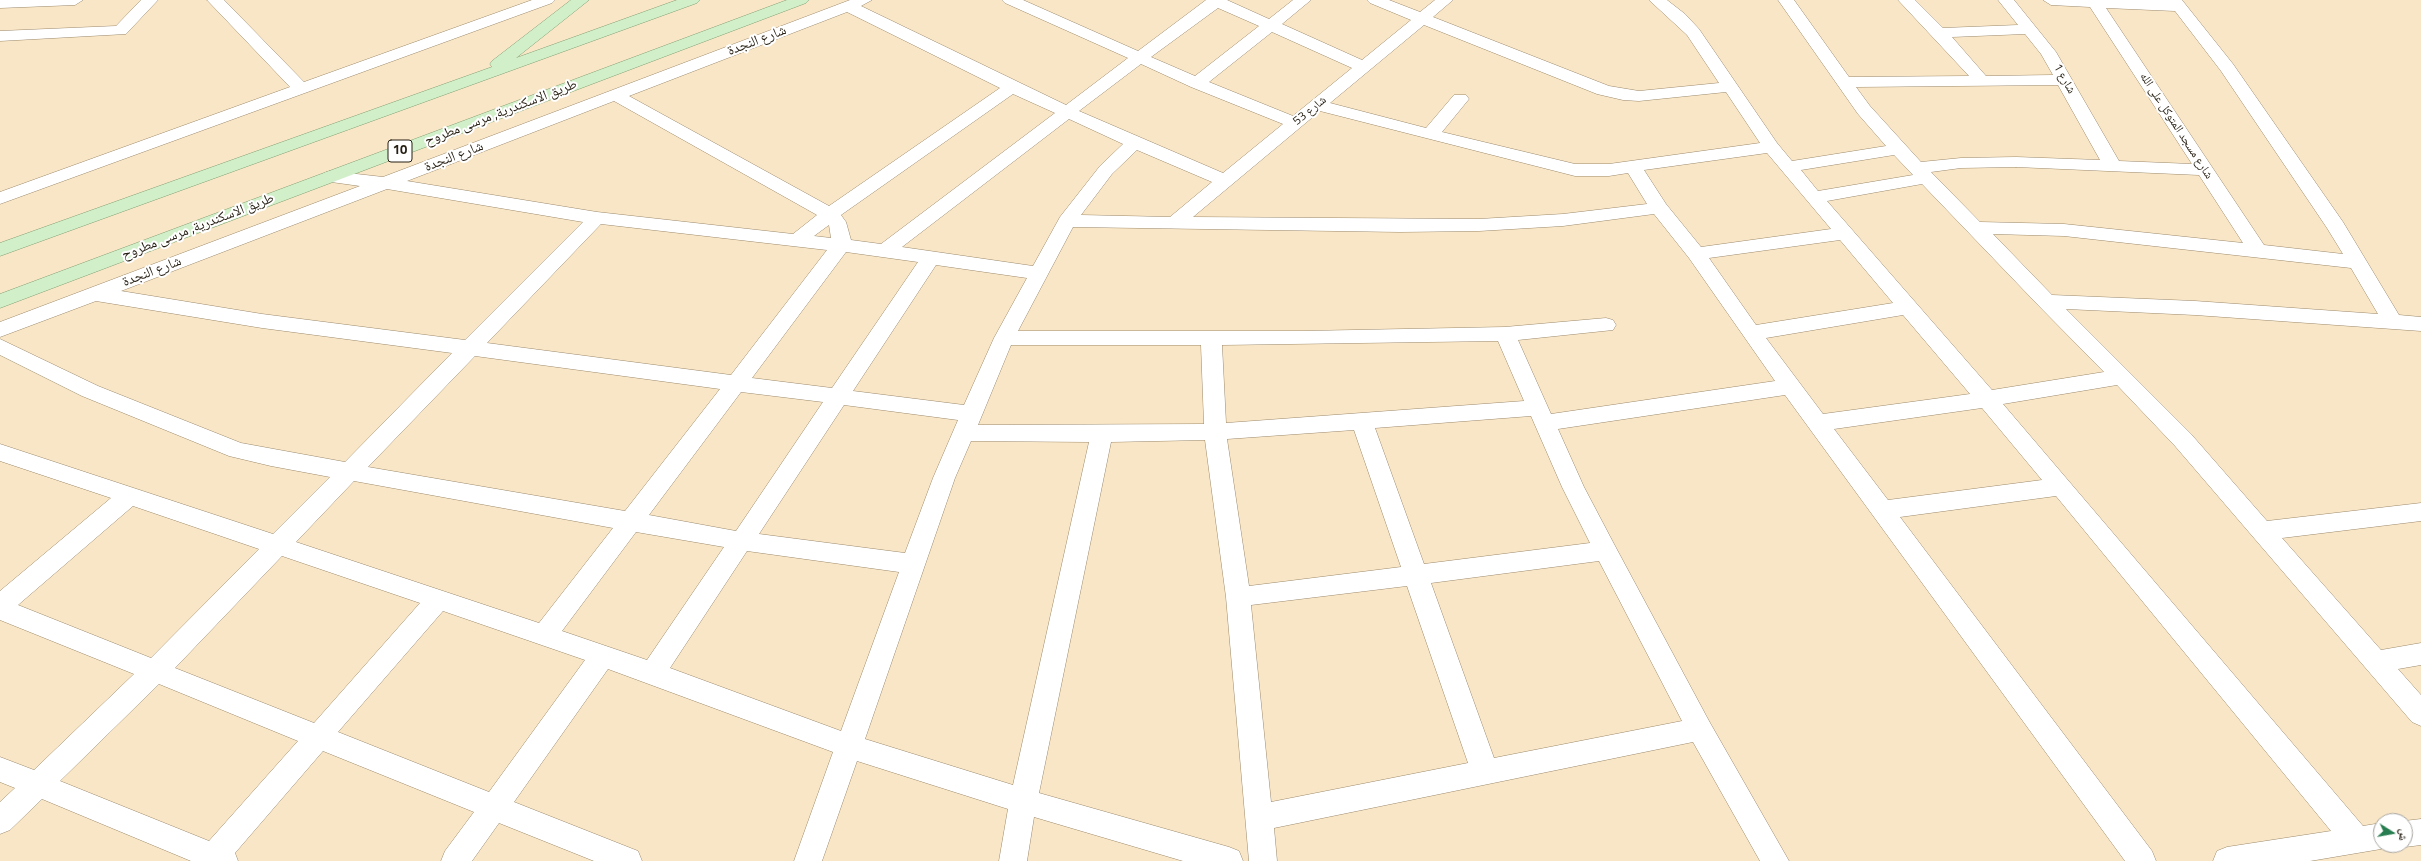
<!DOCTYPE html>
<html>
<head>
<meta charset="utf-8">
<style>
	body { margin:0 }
	#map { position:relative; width:2421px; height:861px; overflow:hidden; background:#f9e6c6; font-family:"Titillium Web","Noto Naskh Arabic",sans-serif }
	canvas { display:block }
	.north { position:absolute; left:2373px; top:813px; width:40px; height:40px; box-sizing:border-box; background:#fff; border:1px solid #a8a5a1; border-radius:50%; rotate:101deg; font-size:11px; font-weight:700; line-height:16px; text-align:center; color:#261f13 }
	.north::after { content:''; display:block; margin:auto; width:14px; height:18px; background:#287d50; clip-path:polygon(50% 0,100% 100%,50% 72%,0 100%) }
</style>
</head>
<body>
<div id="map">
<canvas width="2421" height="861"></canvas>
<div class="north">ش</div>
</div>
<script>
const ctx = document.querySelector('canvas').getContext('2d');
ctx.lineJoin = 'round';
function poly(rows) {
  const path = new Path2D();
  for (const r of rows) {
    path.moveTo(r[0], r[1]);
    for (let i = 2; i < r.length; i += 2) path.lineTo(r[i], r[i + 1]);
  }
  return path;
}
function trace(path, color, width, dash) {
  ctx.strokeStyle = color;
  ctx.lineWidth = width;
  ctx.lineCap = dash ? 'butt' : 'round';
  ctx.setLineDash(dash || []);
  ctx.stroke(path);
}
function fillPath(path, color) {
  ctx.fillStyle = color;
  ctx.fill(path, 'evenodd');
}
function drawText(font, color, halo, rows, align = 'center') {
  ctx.font = font + ' "Titillium Web","Noto Naskh Arabic",sans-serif';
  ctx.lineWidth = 4;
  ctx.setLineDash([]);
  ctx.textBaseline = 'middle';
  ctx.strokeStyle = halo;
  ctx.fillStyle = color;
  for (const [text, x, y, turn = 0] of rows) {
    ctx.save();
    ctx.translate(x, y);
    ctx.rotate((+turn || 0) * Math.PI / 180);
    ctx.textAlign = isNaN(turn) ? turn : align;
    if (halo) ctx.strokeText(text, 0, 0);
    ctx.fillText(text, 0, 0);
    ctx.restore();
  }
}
const street = poly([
	[0,0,83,0,75,5,0,8,0,0],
	[141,0,158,0,126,34,0,41,0,31,116,26,141,0],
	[207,0,224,0,304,82,532,0,555,0,552,3,0,204,0,192,290,87,207,0],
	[850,0,872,0,861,6,1066,105,1128,58,1005,3,1002,0,1023,0,1138,51,1206,0,1227,0,1269,19,1293,0,1311,0,1282,24,1362,60,1411,20,1370,3,1367,0,1389,0,1420,12,1435,0,1453,0,1433,17,1609,86,1639,91,1719,83,1687,35,1649,0,1667,0,1685,14,1699,29,1777,143,1792,161,1886,146,1858,114,1778,0,1794,0,1849,77,1969,76,1898,0,1915,0,1943,28,2018,25,1998,0,2014,0,2056,52,2119,161,2192,164,2090,7,2051,5,2043,0,2182,0,2233,64,2343,222,2399,315,2421,317,2421,331,2195,315,2066,309,2191,434,2267,521,2421,503,2421,521,2282,538,2381,650,2421,643,2421,665,2398,669,2421,695,2421,726,2412,722,2175,446,2117,385,2003,404,2363,826,2381,823,2381,845,2391,845,2381,849,2310,861,2213,861,2217,851,2227,847,2331,831,2056,496,1900,517,2152,851,2156,861,2125,861,1785,395,1558,429,1584,487,1614,544,1709,721,1789,861,1760,861,1693,742,1274,828,1277,861,1249,861,1226,597,1205,440,1111,442,1039,793,1229,847,1239,851,1243,861,1183,861,1034,817,1027,861,999,861,1008,809,857,761,822,861,794,861,833,752,608,669,514,802,638,851,642,861,594,861,499,823,472,861,441,861,445,851,474,812,323,751,235,853,238,861,191,861,42,799,10,830,0,834,0,802,15,788,0,782,0,757,34,770,134,674,0,620,0,591,111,498,0,461,0,444,273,534,330,477,271,466,229,456,82,396,0,355,0,339,98,386,241,443,345,462,452,353,262,328,96,301,0,337,0,322,360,186,324,181,321,177,324,173,330,171,383,177,850,0],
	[1218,8,1259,26,1195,76,1151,57,1218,8],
	[2106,8,2175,11,2221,71,2327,228,2343,254,2264,245,2106,8],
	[847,12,1000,88,829,206,629,96,847,12],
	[1424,25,1597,94,1623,100,1639,101,1726,92,1760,143,1609,164,1575,164,1442,132,1469,99,1466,95,1454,95,1426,128,1330,103,1424,25],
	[1272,32,1352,68,1293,116,1209,82,1272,32],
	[2025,34,2041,54,2053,75,1986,76,1952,37,2025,34],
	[1141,64,1191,87,1283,124,1223,173,1079,111,1141,64],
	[2058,85,2100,160,2016,157,1961,158,1921,162,1870,106,1856,87,2058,85],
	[1013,94,1055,113,881,244,851,240,846,222,841,215,1013,94],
	[614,101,817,215,793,234,597,212,407,181,614,101],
	[1320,111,1575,176,1609,176,1628,173,1647,204,1563,214,1479,219,1193,217,1320,111],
	[1069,119,1123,144,1100,166,1060,217,1033,266,902,247,1069,119],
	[1137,150,1212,182,1170,217,1081,215,1112,174,1137,150],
	[1767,153,1831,229,1701,247,1666,204,1644,170,1767,153],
	[1894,155,1913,175,1818,191,1801,170,1894,155],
	[2016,167,2199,175,2243,243,2064,224,1980,222,1931,172,1961,168,2016,167],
	[1922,184,2039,306,2104,372,1992,390,1827,201,1922,184],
	[387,189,583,222,465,340,262,314,121,291,387,189],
	[1654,214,1689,258,1775,381,1551,414,1518,340,1613,330,1616,325,1613,320,1606,318,1505,327,1304,331,1018,331,1073,227,1400,232,1479,231,1563,226,1654,214],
	[601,224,827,250,731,375,487,343,601,224],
	[829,225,831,238,814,236,829,225],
	[1993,234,2064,236,2351,268,2378,314,2195,301,2052,295,1993,234],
	[1840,240,1893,303,1756,325,1709,258,1840,240],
	[846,252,918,262,832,388,752,378,846,252],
	[936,265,1027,278,994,338,964,405,853,391,936,265],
	[1903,315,1970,394,1823,414,1766,338,1903,315],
	[1498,341,1524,401,1226,423,1222,345,1498,341],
	[1011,345,1201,345,1204,424,978,425,1011,345],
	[475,356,720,389,625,511,368,467,475,356],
	[741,392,823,402,736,531,649,515,741,392],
	[844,405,958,420,933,478,905,553,759,534,844,405],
	[1982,408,2042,480,1888,500,1834,429,1982,408],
	[1531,416,1562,487,1590,543,1424,564,1375,428,1531,416],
	[1354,430,1401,567,1249,586,1227,439,1354,430],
	[971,441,1089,442,1013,785,865,739,955,478,971,441],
	[354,481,613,528,539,623,296,542,354,481],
	[133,506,259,549,151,658,18,605,133,506],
	[636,532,724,547,647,660,562,631,636,532],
	[747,551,899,572,841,731,670,668,747,551],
	[282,556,420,603,314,723,175,668,282,556],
	[1599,561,1682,721,1494,758,1431,583,1599,561],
	[1407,586,1468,763,1271,802,1251,605,1407,586],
	[443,611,585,660,489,792,338,732,443,611],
	[159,684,298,741,209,841,60,781,159,684],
	[2421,819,2421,845,2405,847,2399,845,2405,845,2404,821,2421,819]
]);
const primary = poly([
	[571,0,589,0,516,58,677,0,700,0,697,3,0,256,0,243,492,67,490,64,492,61,571,0],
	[787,0,809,0,806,3,0,308,0,294,787,0]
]);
const farStreetnames = [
	["شارع 1",2064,79,60],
	["شارع 53",1310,111,-39],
	["شارع مسجد المتوكل على الله",2176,126,57]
];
const shields = [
	[400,151,24]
];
const shieldNames = [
	["10",400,151]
];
const streetNames = [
	["شارع النجدة",757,41,-21],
	["طريق الاسكندرية, مرسى مطروح",501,113,-21],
	["شارع النجدة",454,157,-21],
	["طريق الاسكندرية, مرسى مطروح",198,227,-21],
	["شارع النجدة",152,272,-21]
];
trace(street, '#9c8a6d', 1);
trace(primary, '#819f72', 1);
fillPath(street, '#fff');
fillPath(primary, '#d1efc9');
drawText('12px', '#261f13', '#fff', farStreetnames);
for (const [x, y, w] of shields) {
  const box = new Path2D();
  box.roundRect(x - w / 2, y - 11, w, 22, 3);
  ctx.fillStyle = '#fff';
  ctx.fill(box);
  trace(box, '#261f13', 1);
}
drawText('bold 13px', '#261f13', null, shieldNames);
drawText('14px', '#261f13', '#fff', streetNames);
</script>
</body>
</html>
